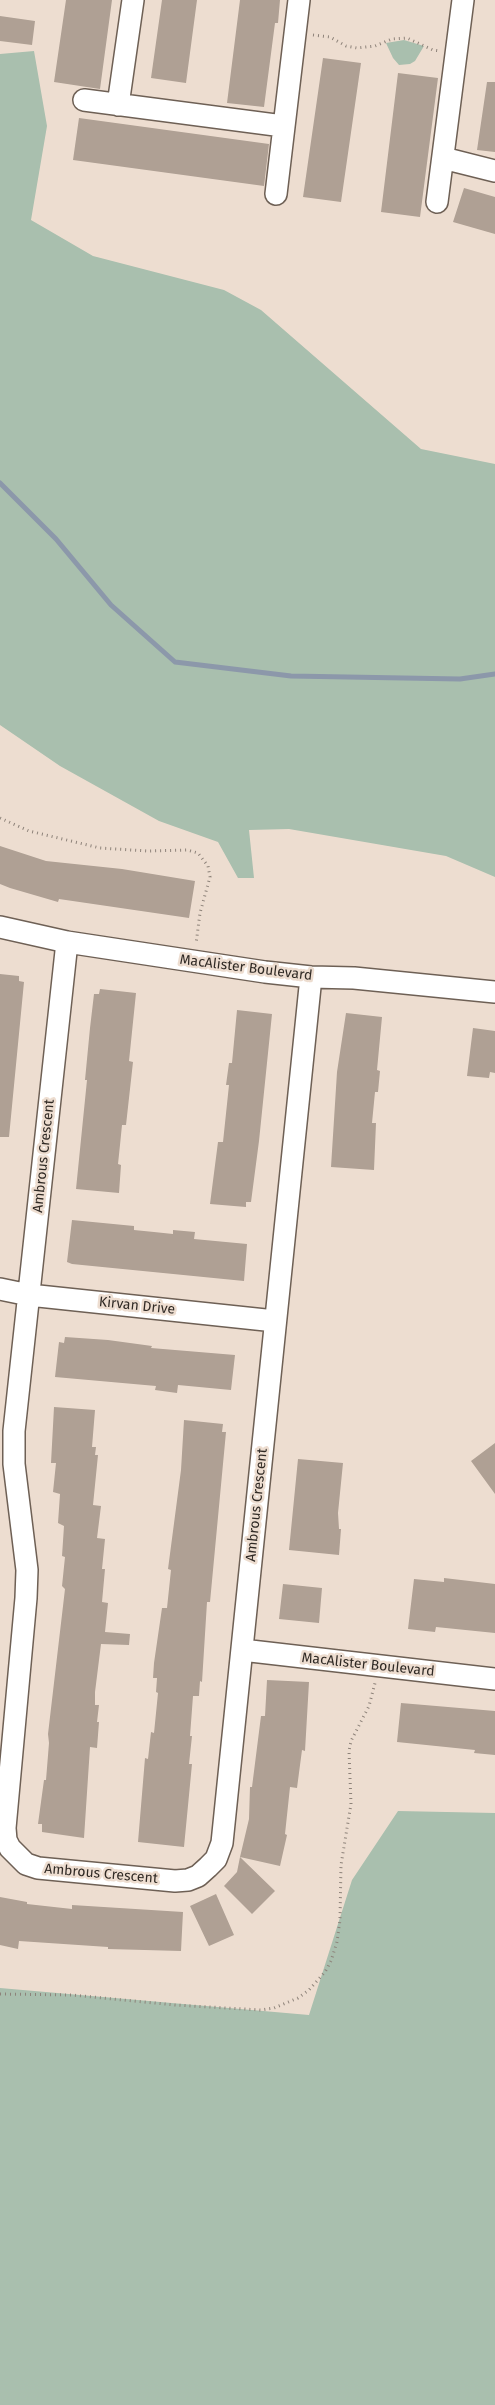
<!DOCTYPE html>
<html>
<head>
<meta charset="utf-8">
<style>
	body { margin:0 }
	canvas { display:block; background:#edddd0 }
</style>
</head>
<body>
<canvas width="495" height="2405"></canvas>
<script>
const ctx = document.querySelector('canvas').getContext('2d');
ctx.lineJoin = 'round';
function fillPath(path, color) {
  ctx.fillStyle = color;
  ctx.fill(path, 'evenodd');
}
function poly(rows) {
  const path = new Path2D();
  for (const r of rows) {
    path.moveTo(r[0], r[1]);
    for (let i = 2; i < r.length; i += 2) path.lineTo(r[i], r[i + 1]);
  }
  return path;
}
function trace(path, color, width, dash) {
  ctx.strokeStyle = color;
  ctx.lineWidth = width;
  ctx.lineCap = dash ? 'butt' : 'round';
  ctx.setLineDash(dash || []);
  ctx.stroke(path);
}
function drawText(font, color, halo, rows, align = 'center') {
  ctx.font = font + ' "Fira Sans",sans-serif';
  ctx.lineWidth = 5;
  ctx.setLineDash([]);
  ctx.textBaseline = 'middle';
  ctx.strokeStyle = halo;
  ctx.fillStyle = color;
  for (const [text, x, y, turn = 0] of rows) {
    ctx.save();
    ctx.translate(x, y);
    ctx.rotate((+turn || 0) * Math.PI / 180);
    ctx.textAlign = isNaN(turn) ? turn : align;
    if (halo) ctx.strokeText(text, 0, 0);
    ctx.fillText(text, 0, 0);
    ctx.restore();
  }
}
const green = poly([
	[404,40,424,46,415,61,410,64,399,65,393,58,386,43],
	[34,51,47,126,31,220,93,256,224,290,261,310,421,449,495,464,495,877,446,856,289,829,249,830,254,878,238,878,218,842,159,821,60,766,0,725,0,54],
	[398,1811,495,1813,495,2405,0,2405,0,1988,309,2015,352,1880]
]);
const stream = poly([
	[0,483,56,539,111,605,175,662,291,676,460,679,495,674]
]);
const building = poly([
	[66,0,112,0,100,89,54,82],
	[162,0,197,0,186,83,151,78],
	[240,0,280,0,278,23,275,23,264,107,227,103],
	[0,16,35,21,32,45,0,41],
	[323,58,361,63,341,202,303,197],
	[398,73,438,78,420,217,381,212],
	[487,82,495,82,495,152,477,150],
	[79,118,269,144,264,186,73,160],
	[464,188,495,197,495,234,453,222],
	[0,846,46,861,122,869,195,881,189,918,59,899,58,902,10,888,0,884],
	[0,974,19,976,19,981,24,982,9,1137,0,1137],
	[100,989,136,993,129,1061,133,1062,126,1125,122,1125,120,1145,118,1164,121,1165,119,1193,76,1189,87,1080,85,1080,90,1028,94,994,99,994],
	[237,1010,272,1014,259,1141,251,1202,246,1202,246,1207,210,1204,218,1142,223,1142,229,1085,226,1085,229,1063,232,1063],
	[346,1013,382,1017,377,1070,380,1071,378,1092,375,1092,372,1123,376,1123,374,1170,331,1167,337,1072],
	[473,1028,495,1031,495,1073,490,1072,489,1078,467,1076],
	[72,1220,134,1226,134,1230,154,1232,173,1234,173,1230,195,1232,194,1239,247,1244,244,1281,72,1264,67,1262],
	[65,1337,108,1340,152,1346,151,1348,235,1355,231,1390,178,1385,177,1393,155,1390,156,1386,55,1377,59,1342,64,1343],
	[54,1407,95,1410,92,1447,96,1447,95,1455,98,1455,93,1505,101,1506,97,1538,105,1539,102,1569,105,1569,102,1602,108,1603,105,1632,130,1634,129,1645,101,1644,95,1692,95,1705,99,1705,97,1722,99,1722,97,1748,90,1747,84,1838,42,1832,42,1824,38,1824,44,1780,46,1780,49,1743,48,1734,65,1589,62,1586,65,1557,62,1556,64,1526,58,1523,60,1494,53,1492,56,1463,51,1463],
	[184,1420,223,1424,222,1432,226,1432,210,1602,207,1602,202,1682,200,1681,199,1696,193,1696,190,1736,192,1736,189,1764,192,1764,184,1847,138,1842,145,1758,148,1759,151,1732,154,1733,158,1693,156,1692,157,1678,153,1678,154,1663,162,1608,167,1608,171,1570,168,1569,181,1470],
	[495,1443,495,1494,471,1461],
	[298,1459,343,1463,338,1513,339,1529,341,1529,339,1555,289,1550],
	[444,1578,495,1584,495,1633,436,1627,435,1632,408,1629,414,1579,444,1582],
	[283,1584,322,1588,319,1623,279,1619],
	[267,1680,309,1682,305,1751,302,1750,297,1788,290,1787,285,1834,287,1835,280,1866,240,1857,249,1819,250,1787,252,1787,261,1716,265,1716],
	[401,1703,495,1711,495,1755,474,1753,475,1750,397,1742],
	[240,1857,275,1891,252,1914,224,1886,237,1872],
	[216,1894,234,1935,209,1946,190,1906],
	[0,1897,27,1902,27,1904,72,1909,72,1905,183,1912,181,1951,108,1949,108,1947,19,1941,18,1949,0,1945]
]);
const path = poly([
	[313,35,330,37,346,46,357,48,375,46,392,39,407,38,433,50,440,51],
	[0,818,29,831,100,848,148,851,187,850,198,853,208,866,210,877,200,913,196,944],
	[0,1994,72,1995,175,2005,261,2010,274,2008,298,1998,309,1990,325,1972,331,1961,337,1942,340,1920,341,1865,351,1804,349,1751,351,1741,369,1706,375,1683]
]);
const minor = poly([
	[84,100,283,126],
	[118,105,133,0],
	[443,158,495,171],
	[276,194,299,0],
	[437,202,463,0],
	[0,927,67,942,265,972,311,977,354,978,495,992],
	[67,942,14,1431,14,1464,27,1570,26,1598,5,1828,6,1840,10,1848,26,1864,38,1868,175,1881,188,1880,198,1876,208,1867,216,1859,222,1843,311,977],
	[0,1289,29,1295,275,1321],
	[242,1650,495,1679]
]);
const streetNames = [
	["MacAlister Boulevard",246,968,7],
	["Ambrous Crescent",44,1156,-84],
	["Kirvan Drive",137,1306,6],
	["Ambrous Crescent",257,1505,-84],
	["MacAlister Boulevard",368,1665,6],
	["Ambrous Crescent",101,1874,5]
];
fillPath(green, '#a9bfae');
trace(stream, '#8c98aa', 5);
fillPath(building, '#afa094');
trace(minor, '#6e6055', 24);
trace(path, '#8d8279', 3, [1, 4]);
trace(minor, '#fff', 21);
drawText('14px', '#302a25', '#edddd0', streetNames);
</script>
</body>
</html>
